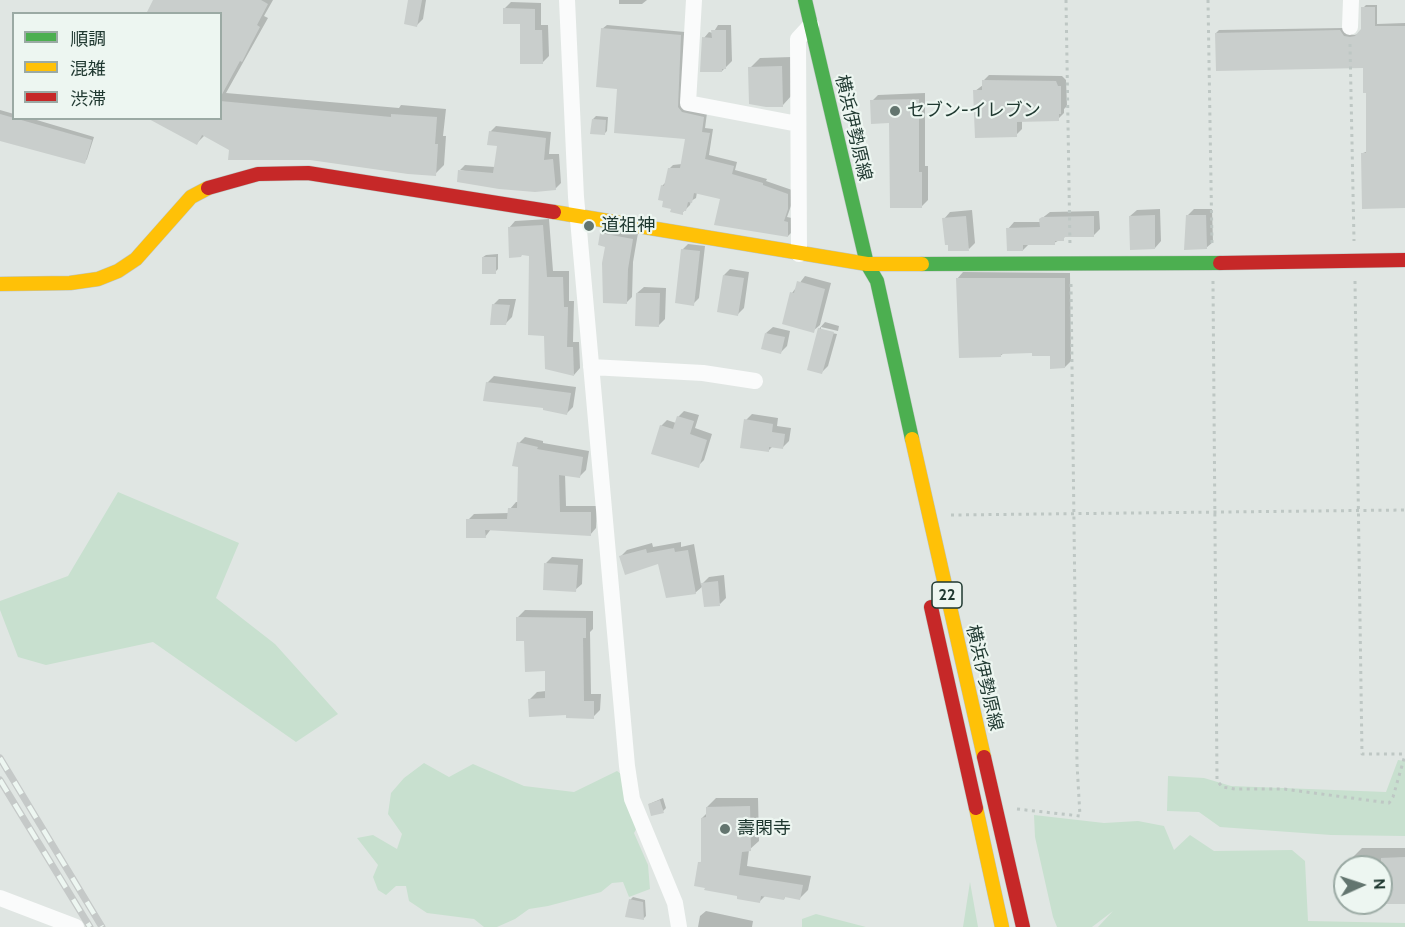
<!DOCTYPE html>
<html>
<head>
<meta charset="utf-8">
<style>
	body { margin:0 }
	#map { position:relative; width:1405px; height:927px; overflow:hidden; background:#e0e6e3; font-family:Cabin,"Noto Sans JP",sans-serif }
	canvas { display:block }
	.legend { position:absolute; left:12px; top:12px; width:210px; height:108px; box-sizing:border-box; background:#edf6f1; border:2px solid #9baaa4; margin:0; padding:8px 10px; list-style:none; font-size:18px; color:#1f3830 }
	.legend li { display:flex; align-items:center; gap:12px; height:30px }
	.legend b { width:30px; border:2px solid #9baaa4 }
	.north { position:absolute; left:1333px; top:855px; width:60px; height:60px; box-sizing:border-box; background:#edf6f1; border:2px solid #9baaa4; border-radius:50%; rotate:87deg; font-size:16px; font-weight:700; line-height:24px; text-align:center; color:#1f3830 }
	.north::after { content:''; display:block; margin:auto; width:21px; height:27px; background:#63756f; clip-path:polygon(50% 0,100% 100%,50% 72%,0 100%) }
</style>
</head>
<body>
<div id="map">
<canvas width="1405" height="927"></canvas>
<ul class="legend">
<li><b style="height:8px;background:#4caf50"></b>順調</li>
<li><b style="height:8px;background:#ffc107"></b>混雑</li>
<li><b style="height:8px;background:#c62828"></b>渋滞</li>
</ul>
<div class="north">N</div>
</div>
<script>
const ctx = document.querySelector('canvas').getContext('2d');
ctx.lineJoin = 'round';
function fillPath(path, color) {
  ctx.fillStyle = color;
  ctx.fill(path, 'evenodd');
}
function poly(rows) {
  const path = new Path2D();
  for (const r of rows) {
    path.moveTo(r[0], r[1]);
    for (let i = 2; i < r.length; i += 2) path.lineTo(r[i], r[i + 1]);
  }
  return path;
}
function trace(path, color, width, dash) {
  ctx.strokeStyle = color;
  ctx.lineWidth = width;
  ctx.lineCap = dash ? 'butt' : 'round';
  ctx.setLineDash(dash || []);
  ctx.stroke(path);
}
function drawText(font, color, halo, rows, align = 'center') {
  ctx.font = font + ' Cabin,"Noto Sans JP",sans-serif';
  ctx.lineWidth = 4.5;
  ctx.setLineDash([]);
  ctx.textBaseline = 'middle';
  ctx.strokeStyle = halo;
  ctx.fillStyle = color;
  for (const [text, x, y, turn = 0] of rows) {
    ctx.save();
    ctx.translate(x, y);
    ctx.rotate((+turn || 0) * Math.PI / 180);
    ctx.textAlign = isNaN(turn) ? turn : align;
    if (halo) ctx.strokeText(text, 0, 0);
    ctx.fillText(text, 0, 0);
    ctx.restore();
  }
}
const green = poly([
	[118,492,239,543,216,598,275,644,338,714,296,742,153,642,46,665,18,657,0,610,0,601,68,576],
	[1398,760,1405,761,1405,836,1331,835,1220,827,1199,812,1167,811,1168,776,1204,778,1231,786,1386,792],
	[424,763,449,777,473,764,524,786,574,792,617,771,629,780,642,819,634,833,648,865,650,889,629,897,623,882,612,883,601,892,548,906,529,909,515,919,497,927,484,927,474,919,427,913,409,901,406,886,396,886,386,895,378,890,373,877,378,865,357,838,373,835,397,849,402,834,388,814,391,793,404,778],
	[1034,815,1104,823,1138,821,1164,826,1174,850,1190,835,1214,851,1292,850,1305,861,1308,921,1405,923,1405,927,1098,927,1113,911,1092,927,1057,927,1053,917,1035,837],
	[970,882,978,927,963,927],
	[816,914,866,927,802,927,802,919]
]);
const shadow = poly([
	[155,0,273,0,264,16,268,18,226,93,399,108,401,105,446,109,443,136,446,136,444,165,435,174,230,149,205,135,197,143,150,118,220,118,220,14],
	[410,0,426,0,423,19,417,25],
	[619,0,647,0,642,4,619,4],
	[511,2,541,3,541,25,548,25,549,56,542,63,521,23,504,9],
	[1366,5,1377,5,1377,24,1405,23,1405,207,1363,153,1368,151,1368,92,1364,66,1216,33,1219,30,1343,28,1347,33,1354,35,1359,34,1362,30,1363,8],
	[607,25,685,32,682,102,707,113,705,128,713,129,709,155,737,162,735,170,767,179,766,181,792,190,792,203,787,217,792,218,792,232,788,236,721,197,697,192,696,198,691,201,690,205,682,213,673,207,662,186,667,181,669,169,673,165,682,164,686,137,619,88,602,29],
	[718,25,731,25,732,61,722,71,704,38,709,32,713,33],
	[792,57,792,95,783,105,750,68,760,58],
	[989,75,1062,76,1066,80,1067,106,1064,109,1064,113,1058,119,1022,120,1022,129,1016,135,975,91,983,85,983,81],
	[925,93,925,166,928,166,928,200,922,206,890,122,872,101,878,95],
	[0,110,14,114,14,118,30,118,94,137,87,159,84,163,0,140],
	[596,116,608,117,607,131,604,134,593,119],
	[496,126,551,132,549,154,559,154,561,183,555,189,460,170,465,165,495,167,499,144,490,132],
	[1160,209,1161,241,1155,248,1130,216,1137,210],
	[1194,209,1212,209,1213,242,1206,248,1187,216],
	[972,210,975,243,969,249,944,219,950,212],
	[1099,211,1100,229,1093,236,1067,236,1054,243,1029,244,1023,250,1008,229,1014,222,1041,222,1041,219,1050,212],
	[549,219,553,271,569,271,569,301,574,301,573,342,579,342,580,368,574,375,546,334,530,254,509,228,515,221],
	[607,228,638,233,633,262,632,297,626,303,601,234],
	[688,244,705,246,699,298,693,304,682,250],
	[498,254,498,269,495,272,483,257,486,255],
	[730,269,749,272,744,308,738,314,724,275],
	[963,272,1070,273,1071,361,1065,367,1052,354,1034,352,1004,353,1000,356,957,279],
	[805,276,831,283,820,325,813,331,792,293],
	[644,287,666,288,665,319,658,326,637,293],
	[499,299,516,299,512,317,505,324,493,305],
	[825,322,839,326,838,331,821,327,821,331,837,334,828,366,822,372,819,329],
	[773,327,790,331,787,346,781,352,766,333],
	[494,376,576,387,573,407,567,413,545,407,487,383],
	[684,411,699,415,695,428,712,434,704,460,698,466,661,426,667,420,676,423,678,417],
	[752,414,778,418,777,426,791,428,789,441,782,448,773,446,768,451,746,420],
	[525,437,543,441,543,443,589,451,586,470,580,476,565,474,566,506,597,506,596,528,590,535,491,529,485,537,468,520,474,514,509,513,510,509,516,502,519,502,519,443],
	[681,542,681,547,694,544,701,585,709,577,724,575,726,598,720,604,703,586,695,593,668,597,659,562,620,557,627,550,652,543,653,547],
	[552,557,583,559,582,584,575,590,546,563],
	[525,610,593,611,593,629,590,632,591,694,601,694,600,710,593,717,568,714,530,699,537,692,546,691,546,670,525,640,518,617],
	[663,798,666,808,663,811,649,804],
	[716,798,758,798,759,841,749,850,747,866,811,876,808,890,799,899,786,896,784,899,766,895,760,901,739,895,700,863,702,860,702,818,707,813,707,807],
	[1362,848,1405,848,1405,902,1381,902,1381,867,1352,867,1352,858],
	[633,897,645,900,646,916,643,919,630,900],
	[706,911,753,921,752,927,698,927,700,916]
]);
const building = poly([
	[153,0,261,0,268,4,257,25,260,27,251,44,242,62,240,61,220,98,220,14,146,14],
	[408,0,422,0,417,27,404,24],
	[1361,7,1375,7,1375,26,1405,26,1405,208,1362,209,1361,153,1366,153,1366,93,1363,93,1363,68,1216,71,1215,33,1340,30,1344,36,1350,37,1355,36,1361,29],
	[503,8,535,9,535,30,542,30,543,64,520,64,520,24,503,24],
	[601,28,681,35,678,107,682,112,704,117,702,132,710,133,705,159,734,166,732,174,763,183,763,185,788,194,788,209,784,221,788,222,788,237,714,225,720,199,694,193,692,203,688,202,686,211,683,211,683,215,670,212,671,209,662,207,663,201,658,200,661,185,664,186,668,168,680,168,685,139,614,133,617,89,596,87],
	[711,30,726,30,726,69,722,69,722,72,700,72,702,37,712,38],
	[782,66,783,107,766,107,749,104,748,67],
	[982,80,1056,81,1058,86,1061,86,1061,114,1059,114,1059,121,1017,122,1017,137,975,138,973,90,982,90],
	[919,99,919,172,922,172,922,208,890,208,889,123,871,124,870,100],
	[220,101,391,117,391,114,437,117,435,144,438,144,436,176,408,174,310,160,228,160,229,150,202,135,197,145,147,118,220,118],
	[0,114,92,140,85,164,0,141],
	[592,119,606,120,605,135,590,134],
	[489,131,546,138,544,160,553,159,556,190,535,192,499,189,457,182,458,170,493,173,497,146,487,145],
	[1155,215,1155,249,1130,250,1129,216],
	[1186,215,1206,215,1207,249,1184,250],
	[966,216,969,251,948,251,948,245,945,245,942,218],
	[1094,216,1094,237,1064,237,1064,241,1055,241,1055,245,1023,245,1023,251,1007,251,1006,228,1040,227,1039,219,1042,217],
	[543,225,547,277,563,277,564,307,568,307,567,347,573,347,574,376,545,369,544,336,528,335,529,256,522,255,521,257,509,258,508,227],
	[600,233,633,239,628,269,627,304,603,303,602,263,605,247,598,245],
	[681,249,700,251,694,306,675,303],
	[482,257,496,257,496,274,482,274],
	[723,275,744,278,738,316,717,312],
	[956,278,1065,278,1065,368,1050,369,1050,356,1032,356,1032,353,1001,354,1001,357,959,358],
	[797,281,825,289,814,333,782,324,790,292,794,293],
	[636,293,660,293,659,327,635,326],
	[492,304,510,305,506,325,490,325],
	[818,328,834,332,822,374,807,370],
	[765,333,785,337,781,354,761,349],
	[486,382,571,393,567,415,543,410,543,408,483,401],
	[677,416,694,421,690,434,707,440,699,468,651,454,660,425,673,429],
	[744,419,773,424,772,432,785,434,783,449,769,447,769,452,740,448],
	[517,442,538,447,537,449,583,457,580,478,559,475,560,512,591,512,591,536,485,530,486,538,466,538,466,519,507,519,508,508,517,508,518,467,512,466],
	[674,548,675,552,688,550,696,594,666,598,658,564,625,575,619,556,646,549,647,553],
	[544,563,578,565,576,592,543,590],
	[718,581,720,606,704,607,701,583],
	[516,617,586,618,586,638,583,638,584,701,594,701,594,719,566,718,566,715,529,717,528,699,545,698,545,671,525,672,524,641,516,641],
	[660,800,664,813,651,816,648,804],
	[750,806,751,851,742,852,739,875,803,885,800,900,785,897,784,900,761,896,760,903,737,899,737,896,704,890,705,888,694,886,698,862,701,862,701,818,706,817,706,807],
	[1405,857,1405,904,1381,904,1381,858],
	[629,899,643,902,644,920,625,917]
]);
const path = poly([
	[1066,0,1070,247],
	[1208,0,1212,244],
	[1350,44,1354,241],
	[1213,281,1217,780,1222,787,1235,789,1284,789,1389,803,1393,797,1405,755],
	[1355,281,1362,754,1405,754],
	[951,515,1405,510],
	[1017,809,1080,816,1077,764,1071,284]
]);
const street = poly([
	[567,0,576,197,627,766,632,799,675,903,679,927],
	[694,0,688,103,798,124],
	[1350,27,1351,0],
	[799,254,798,39,811,25],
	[591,367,703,373,755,381],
	[0,898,76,927]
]);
const fast = poly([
	[805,0,867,264,877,281,912,439],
	[922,264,1220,263]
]);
const slow = poly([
	[554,212,867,264,922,264],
	[0,284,70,283,98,279,118,271,136,259,191,197,208,188],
	[912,439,984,757],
	[976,808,1002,927]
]);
const jam = poly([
	[208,188,258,174,308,173,554,212],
	[1220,263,1405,260],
	[931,607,976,808],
	[984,757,1023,927]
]);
const rail = poly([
	[0,758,102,927],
	[0,780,90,927]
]);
const markers = [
	[895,111,6,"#63756f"],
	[589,226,6,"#63756f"],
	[725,829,6,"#63756f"]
];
const shields = [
	[947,595,30]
];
const shieldNames = [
	["22",947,595]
];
const poiNames = [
	["セブン-イレブン",907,111],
	["道祖神",601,226],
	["壽閑寺",737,829]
];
const streetNames = [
	["横浜伊勢原線",853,128,77],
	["横浜伊勢原線",984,678,77]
];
fillPath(green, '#c8e0cf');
fillPath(shadow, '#0003');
fillPath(building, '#c9cecc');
trace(fast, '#bcc5c1', 15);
trace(slow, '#bcc5c1', 15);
trace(jam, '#bcc5c1', 15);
trace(path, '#bec7c4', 3, [3, 4.5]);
trace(street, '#fafbfb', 16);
trace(fast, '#4caf50', 14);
trace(slow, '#ffc107', 14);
trace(jam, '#c62828', 14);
trace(rail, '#c5c9c8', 7);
trace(rail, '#edf6f1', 4.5, [14]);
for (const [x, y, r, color] of markers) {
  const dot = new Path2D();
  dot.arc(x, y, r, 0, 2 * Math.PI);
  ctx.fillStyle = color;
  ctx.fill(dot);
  trace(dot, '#edf6f1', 2);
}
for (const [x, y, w] of shields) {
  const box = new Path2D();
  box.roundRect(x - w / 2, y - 13, w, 26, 4.5);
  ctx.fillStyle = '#edf6f1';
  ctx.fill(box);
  trace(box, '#1f3830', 1.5);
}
drawText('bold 16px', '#1f3830', null, shieldNames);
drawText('18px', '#1f3830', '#edf6f1', poiNames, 'left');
drawText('18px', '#1f3830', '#edf6f1', streetNames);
</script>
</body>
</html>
